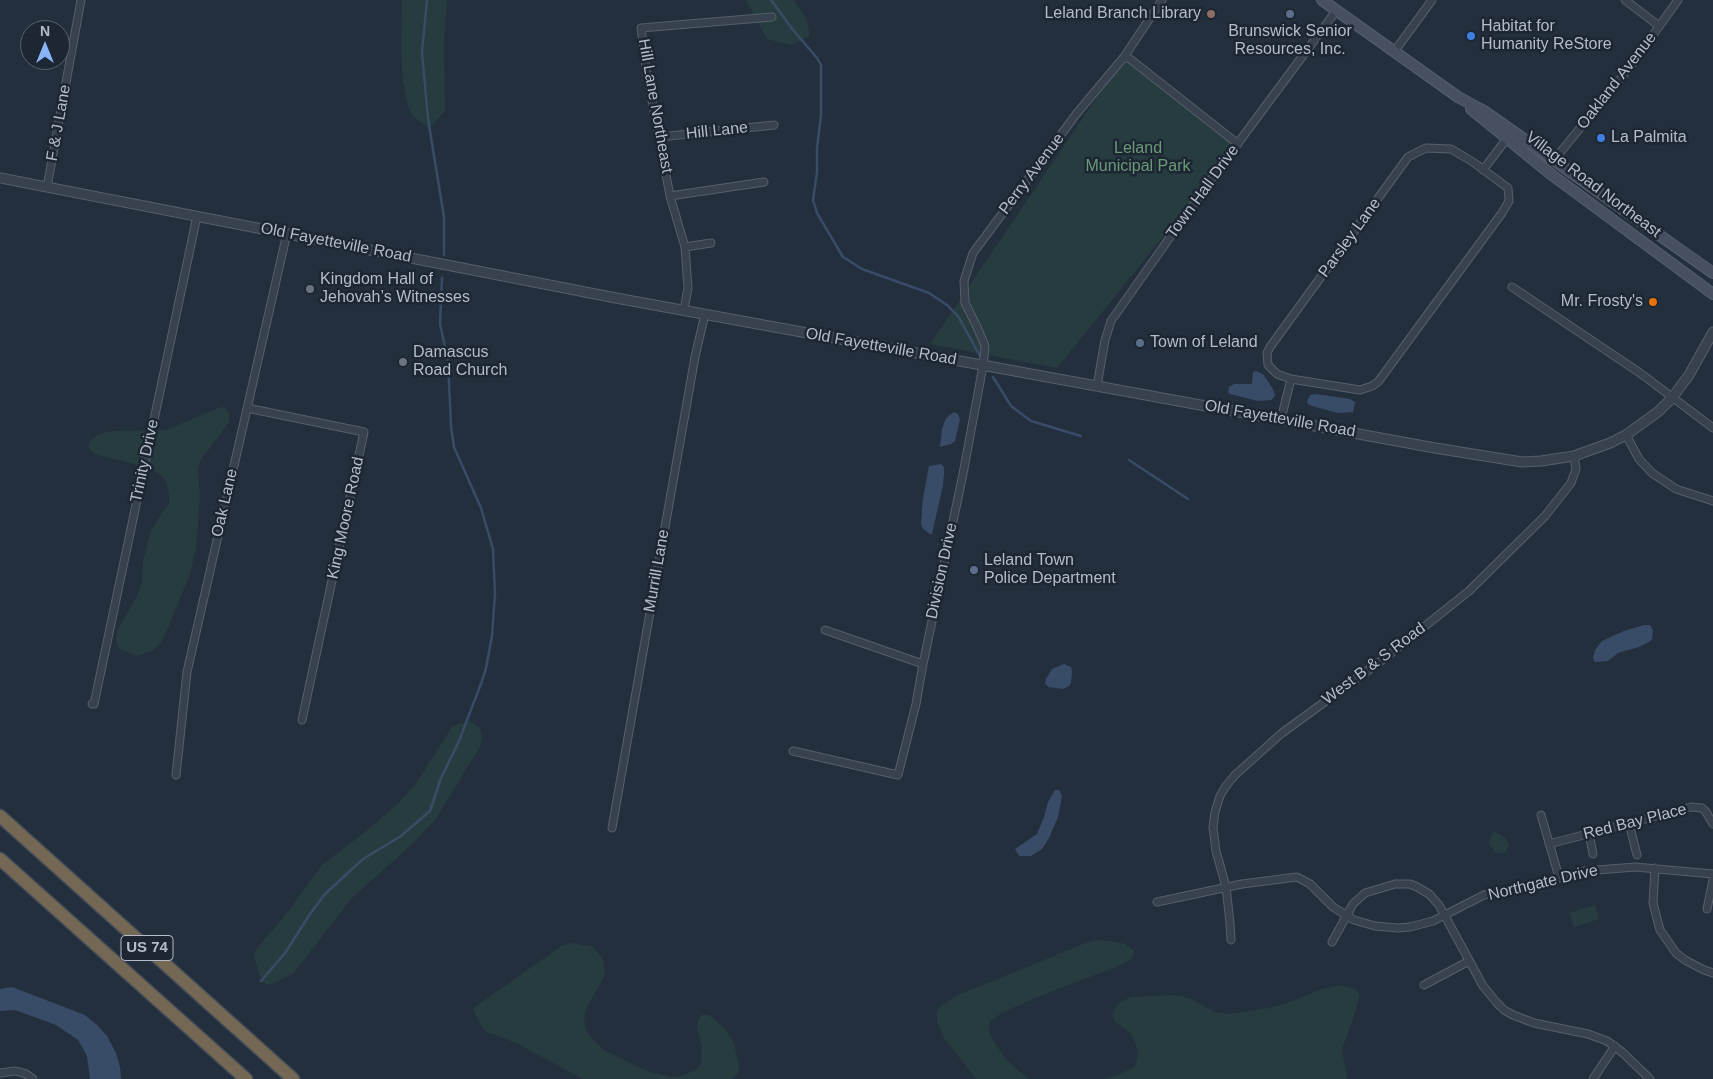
<!DOCTYPE html>
<html>
<head>
<meta charset="utf-8">
<style>
	body { margin:0 }
	#map { position:relative; width:1713px; height:1079px; overflow:hidden; background:#242f3e; font-family:Helvetica,sans-serif }
	canvas { display:block }
	.north { position:absolute; left:20px; top:20px; width:50px; height:50px; box-sizing:border-box; background:#1d2633; border:1px solid #59626f; border-radius:50%; rotate:0deg; font-size:14px; font-weight:700; line-height:20px; text-align:center; color:#b4bcc9 }
	.north::after { content:''; display:block; margin:auto; width:18px; height:22px; background:#8ab4f8; clip-path:polygon(50% 0,100% 100%,50% 72%,0 100%) }
</style>
</head>
<body>
<div id="map">
<canvas width="1713" height="1079"></canvas>
<div class="north">N</div>
</div>
<script>
const ctx = document.querySelector('canvas').getContext('2d');
ctx.lineJoin = 'round';
function fillPath(path, color) {
  ctx.fillStyle = color;
  ctx.fill(path, 'evenodd');
}
function poly(rows) {
  const path = new Path2D();
  for (const r of rows) {
    path.moveTo(r[0], r[1]);
    for (let i = 2; i < r.length; i += 2) path.lineTo(r[i], r[i + 1]);
  }
  return path;
}
function trace(path, color, width, dash) {
  ctx.strokeStyle = color;
  ctx.lineWidth = width;
  ctx.lineCap = dash ? 'butt' : 'round';
  ctx.setLineDash(dash || []);
  ctx.stroke(path);
}
function drawText(font, color, halo, rows, align = 'center') {
  ctx.font = font + ' Helvetica,sans-serif';
  ctx.lineWidth = 5;
  ctx.setLineDash([]);
  ctx.textBaseline = 'middle';
  ctx.strokeStyle = halo;
  ctx.fillStyle = color;
  for (const [text, x, y, turn = 0] of rows) {
    ctx.save();
    ctx.translate(x, y);
    ctx.rotate((+turn || 0) * Math.PI / 180);
    ctx.textAlign = isNaN(turn) ? turn : align;
    if (halo) ctx.strokeText(text, 0, 0);
    ctx.fillText(text, 0, 0);
    ctx.restore();
  }
}
const green = poly([
	[402,0,447,0,444,41,445,111,430,127,424,125,412,115,408,106,403,83,401,48],
	[746,0,794,0,807,20,810,36,791,45,767,39],
	[1124,57,1238,144,1057,368,930,344],
	[224,407,229,413,229,422,200,461,198,469,200,497,196,548,190,574,166,633,159,645,152,651,136,656,119,648,116,641,117,631,137,596,142,582,143,561,151,530,169,503,169,494,167,484,163,477,148,467,97,455,91,451,88,446,91,440,99,434,112,431,166,430,218,408],
	[470,721,480,728,482,738,480,747,435,820,412,844,351,899,293,974,272,984,266,984,261,981,254,957,256,949,283,918,322,865,365,832,399,803,415,785,452,727,458,724],
	[1495,831,1505,838,1509,845,1505,853,1496,853,1489,844,1490,837],
	[1595,905,1599,919,1574,927,1569,913],
	[1099,940,1116,942,1125,944,1134,951,1134,954,1131,959,1116,967,1035,998,1002,1013,990,1021,989,1032,994,1042,1006,1059,1028,1079,976,1079,944,1038,937,1022,937,1010,942,1005,958,995,1088,942],
	[571,943,593,947,603,959,605,975,586,1009,584,1020,586,1030,590,1036,604,1050,649,1072,672,1077,682,1076,697,1069,701,1063,702,1046,697,1029,698,1019,702,1015,709,1015,725,1029,734,1043,739,1066,738,1074,732,1079,583,1079,516,1043,487,1032,483,1029,473,1010,476,1006,563,945],
	[1341,985,1357,990,1360,995,1353,1019,1342,1049,1347,1079,1102,1079,1115,1076,1133,1068,1136,1064,1138,1053,1135,1042,1130,1033,1115,1022,1112,1014,1119,1003,1131,997,1171,995,1182,996,1191,999,1215,1012,1228,1014,1269,1008,1282,1005,1322,989]
]);
const water = poly([
	[1256,371,1263,374,1273,389,1275,396,1271,400,1258,401,1230,394,1228,392,1229,387,1234,384,1252,384,1253,372],
	[1315,394,1350,399,1355,402,1353,412,1338,413,1312,406,1307,403,1308,399,1310,395],
	[954,412,958,414,960,419,955,441,951,444,940,447,942,429,946,418],
	[941,464,944,467,944,473,943,485,932,534,930,534,923,529,921,524,923,498,929,466],
	[1644,625,1650,625,1653,631,1652,639,1649,642,1639,647,1618,653,1608,661,1595,662,1593,658,1595,650,1602,641,1624,631],
	[1064,664,1071,667,1072,671,1071,683,1069,686,1063,689,1049,687,1045,684,1046,679,1052,669],
	[1055,790,1059,790,1062,796,1058,817,1049,838,1042,849,1031,856,1019,856,1015,849,1037,834,1044,817,1048,802],
	[12,987,85,1015,97,1025,107,1036,116,1053,120,1067,121,1079,90,1079,87,1056,78,1040,56,1025,15,1010,0,1011,0,989]
]);
const stream = poly([
	[427,0,422,52,428,119,444,217,444,255],
	[771,0,793,30,817,58,821,65,821,115,817,148,817,172,813,200,817,213,843,257,862,269,929,293,947,305,958,316,980,356],
	[993,377,1011,406,1031,421,1081,436],
	[1129,460,1188,499],
	[261,981,285,953,310,914,325,894,363,859,401,836,430,811,441,778,459,741,482,681,486,668,492,636,495,594,493,549,481,508,454,447,451,426,448,361,440,324,442,278]
]);
const minor = poly([
	[1625,0,1659,26],
	[1394,52,1432,0],
	[1124,57,1130,59,1238,144],
	[660,137,774,125],
	[1554,160,1630,67,1678,0],
	[1483,170,1508,137],
	[47,187,81,0],
	[670,196,764,182],
	[685,247,711,243],
	[1512,287,1640,373,1713,428],
	[684,310,688,288,685,247,670,196,647,74,641,28,772,17],
	[1097,386,1105,340,1111,321,1204,189,1336,11],
	[247,408,364,432,302,720],
	[1281,419,1291,379,1360,390,1372,386,1378,382,1502,213,1509,201,1508,188,1473,162,1451,149,1426,148,1408,157,1270,347,1267,353,1268,365,1277,374,1291,379],
	[1626,435,1639,459,1652,473,1676,489,1713,501],
	[825,630,923,664],
	[92,704,94,704,197,216],
	[793,751,898,775,916,704,923,664,963,474,983,366,985,346,977,327,965,303,964,281,973,253,1077,113,1124,57,1162,0],
	[176,775,187,672,287,233],
	[1541,815,1559,877],
	[1629,823,1637,855],
	[612,828,695,357,705,314],
	[1589,834,1593,854],
	[1549,844,1691,807,1702,808,1706,812,1713,824],
	[1655,868,1653,903,1660,930,1676,953,1685,960,1704,970,1713,973],
	[1157,902,1242,884,1297,877,1310,884,1333,907,1354,920,1375,926,1398,928,1410,927,1433,921,1484,895,1528,887,1585,871,1635,867,1713,874],
	[1707,909,1713,880],
	[1231,940,1230,923,1226,887,1216,851,1213,827,1215,812,1220,796,1226,786,1235,775,1282,733,1385,658,1469,591,1545,516,1571,483,1576,469,1574,456],
	[1332,942,1353,904,1365,893,1395,884,1410,884,1417,887,1429,894,1439,905,1483,986,1497,1003,1504,1010,1513,1015,1534,1023,1588,1034,1607,1041,1622,1052,1650,1079],
	[1424,985,1469,961],
	[0,1073,14,1071,20,1072,26,1074,33,1079],
	[1593,1079,1615,1046]
]);
const tertiary = poly([
	[0,178,616,298,1435,448,1522,462,1541,461,1574,456,1610,443,1626,435,1659,411,1672,398,1689,375,1713,332]
]);
const secondary = poly([
	[1322,0,1458,97,1484,111,1521,137,1713,273],
	[1471,109,1552,175,1713,294]
]);
const motorway = poly([
	[0,816,293,1079],
	[0,859,246,1079]
]);
const markers = [
	[1211,14,5,"#8d6e63"],
	[1290,14,5,"#5c6f8a"],
	[1471,36,5,"#3f7fe0"],
	[1601,138,5,"#3f7fe0"],
	[310,289,5,"#6b7280"],
	[1653,302,5,"#e8710a"],
	[1140,343,5,"#5c6f8a"],
	[403,362,5,"#6b7280"],
	[974,570,5,"#5c6f8a"]
];
const shields = [
	[147,948,52]
];
const shieldNames = [
	["US 74",147,948]
];
const poiNames = [
	["Leland Branch Library",1201,14,"right"],
	["Habitat for",1481,27],
	["Humanity ReStore",1481,45],
	["Brunswick Senior",1290,32,"center"],
	["Resources, Inc.",1290,50,"center"],
	["La Palmita",1611,138],
	["Kingdom Hall of",320,280],
	["Jehovah’s Witnesses",320,298],
	["Mr. Frosty's",1643,302,"right"],
	["Town of Leland",1150,343],
	["Damascus",413,353],
	["Road Church",413,371],
	["Leland Town",984,561],
	["Police Department",984,579]
];
const streetNames = [
	["Oakland Avenue",1617,81,-52],
	["Hill Lane Northeast",655,106,80],
	["F & J Lane",59,123,-80],
	["Hill Lane",717,131,-6],
	["Perry Avenue",1032,174,-53],
	["Village Road Northeast",1593,185,37],
	["Town Hall Drive",1203,192,-54],
	["Parsley Lane",1350,238,-54],
	["Old Fayetteville Road",336,243,11],
	["Old Fayetteville Road",881,347,10],
	["Old Fayetteville Road",1280,419,10],
	["Trinity Drive",145,461,-78],
	["Oak Lane",225,503,-77],
	["King Moore Road",346,518,-78],
	["Murrill Lane",657,571,-80],
	["Division Drive",942,571,-78],
	["West B & S Road",1374,664,-37],
	["Red Bay Place",1635,822,-14],
	["Northgate Drive",1543,883,-13]
];
const parkNames = [
	["Leland",1138,149],
	["Municipal Park",1138,167]
];
fillPath(green, '#263c3f');
fillPath(water, '#394c67');
trace(stream, '#394c67', 2.5);
trace(minor, '#565f6c', 9);
trace(tertiary, '#565f6c', 11);
trace(secondary, '#565f6c', 12);
trace(motorway, '#434c59', 15);
trace(minor, '#38414e', 7);
trace(tertiary, '#38414e', 9);
trace(secondary, '#465061', 10);
trace(motorway, '#746855', 12);
for (const [x, y, r, color] of markers) {
  const dot = new Path2D();
  dot.arc(x, y, r, 0, 2 * Math.PI);
  ctx.fillStyle = color;
  ctx.fill(dot);
  trace(dot, '#1d2633', 2);
}
for (const [x, y, w] of shields) {
  const box = new Path2D();
  box.roundRect(x - w / 2, y - 12.5, w, 25, 4);
  ctx.fillStyle = '#1d2633';
  ctx.fill(box);
  trace(box, '#b4bcc9', 1);
}
drawText('bold 15px', '#b4bcc9', null, shieldNames);
drawText('16px', '#b4bcc9', '#1d2633', poiNames, 'left');
drawText('16px', '#b4bcc9', '#1d2633', streetNames);
drawText('16px', '#6b9a76', '#1d2633', parkNames);
</script>
</body>
</html>
